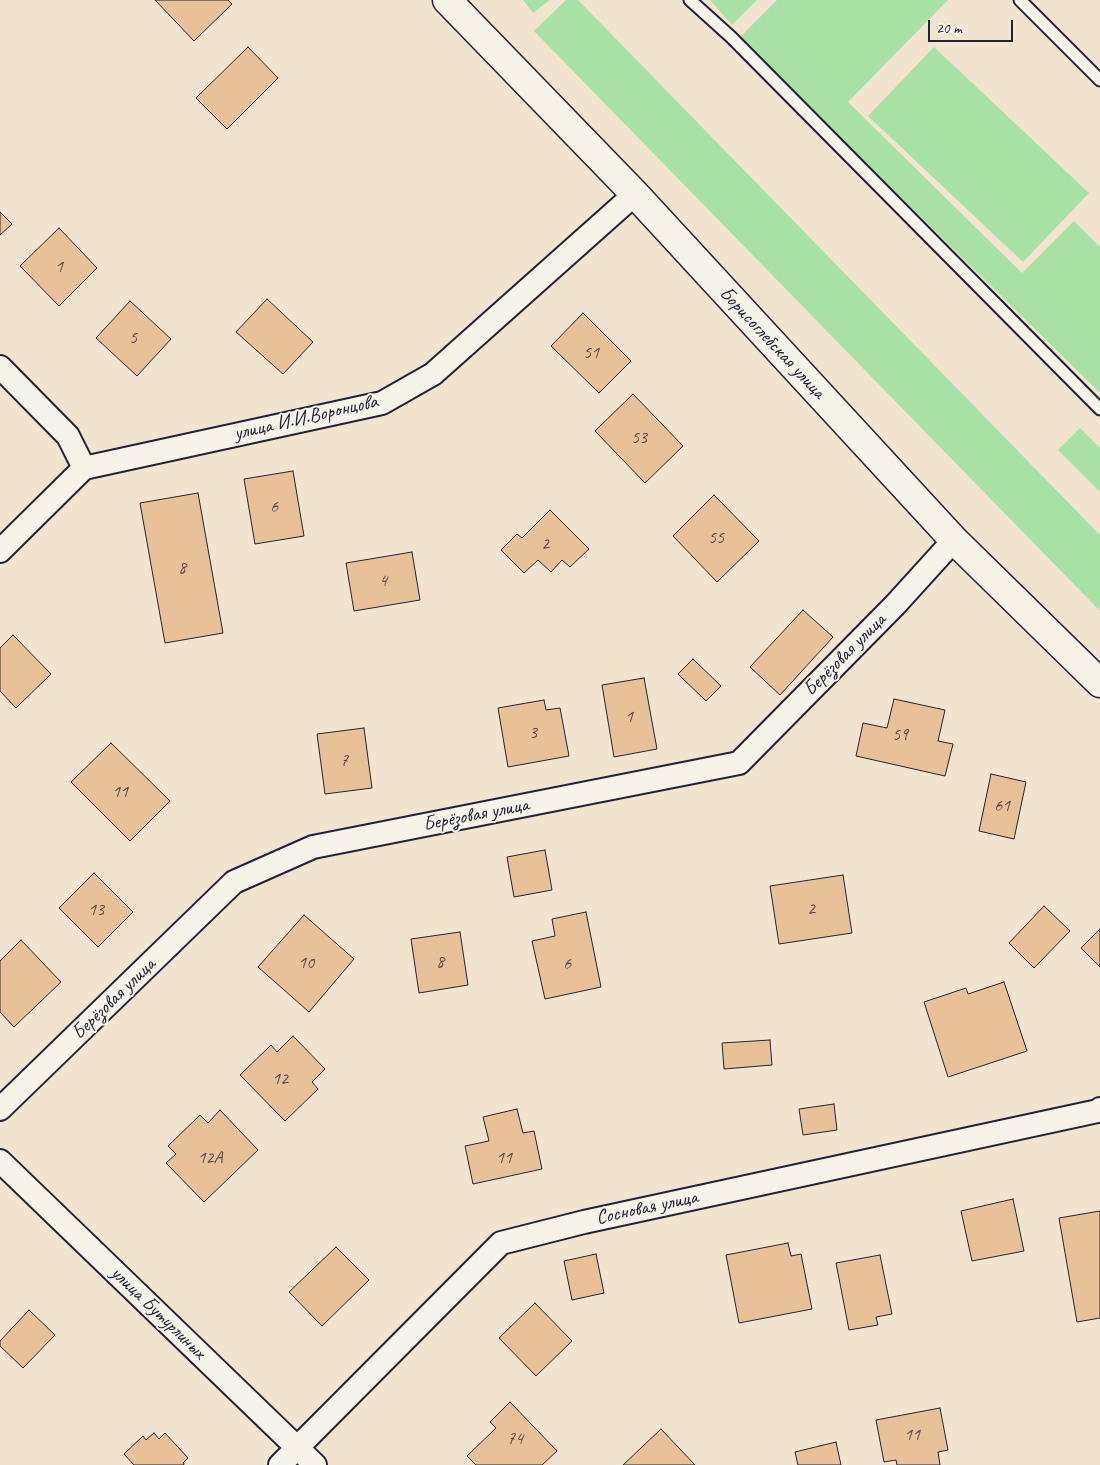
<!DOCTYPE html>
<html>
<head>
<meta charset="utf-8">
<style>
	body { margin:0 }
	#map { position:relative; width:1100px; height:1465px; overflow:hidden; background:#f3e4d0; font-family:Caveat,sans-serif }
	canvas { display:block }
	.scale { position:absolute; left:928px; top:20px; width:85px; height:22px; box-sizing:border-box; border:2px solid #22223b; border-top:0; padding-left:6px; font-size:15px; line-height:18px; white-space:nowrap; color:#22223b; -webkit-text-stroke:4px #f7f3e8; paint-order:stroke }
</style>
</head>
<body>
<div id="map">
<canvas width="1100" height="1465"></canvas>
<div class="scale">20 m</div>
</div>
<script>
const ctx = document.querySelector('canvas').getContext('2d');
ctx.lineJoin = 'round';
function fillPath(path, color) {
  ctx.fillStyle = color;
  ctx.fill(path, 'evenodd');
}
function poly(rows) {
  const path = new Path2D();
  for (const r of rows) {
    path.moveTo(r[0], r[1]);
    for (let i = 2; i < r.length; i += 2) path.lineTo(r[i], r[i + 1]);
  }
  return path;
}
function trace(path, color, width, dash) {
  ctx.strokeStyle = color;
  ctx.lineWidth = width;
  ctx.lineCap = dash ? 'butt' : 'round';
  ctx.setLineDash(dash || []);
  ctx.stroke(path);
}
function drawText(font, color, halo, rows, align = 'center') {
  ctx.font = font + ' Caveat,sans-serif';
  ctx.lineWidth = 4;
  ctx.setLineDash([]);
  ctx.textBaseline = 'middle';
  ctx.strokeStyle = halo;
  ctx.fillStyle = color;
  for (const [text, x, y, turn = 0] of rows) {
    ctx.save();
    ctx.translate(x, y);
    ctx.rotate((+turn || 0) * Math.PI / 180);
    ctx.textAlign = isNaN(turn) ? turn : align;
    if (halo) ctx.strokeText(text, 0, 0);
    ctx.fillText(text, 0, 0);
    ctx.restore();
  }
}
const green = poly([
	[523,0,550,0,533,13],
	[566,0,578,0,1100,535,1100,611,534,31],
	[710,0,757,0,732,25],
	[777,0,948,0,848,102,1022,273,1074,221,1100,247,1100,393,739,38],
	[934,47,1089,193,1023,262,868,116],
	[1080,428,1100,448,1100,492,1058,450]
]);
const building = poly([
	[155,0,228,0,232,4,194,41,155,0],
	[248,47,278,78,227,129,196,98,248,47],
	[0,212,12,224,0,235,0,212],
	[59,228,97,268,59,306,20,266,59,228],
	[267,299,313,342,283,374,236,332,267,299],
	[130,301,171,339,137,376,96,338,130,301],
	[583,313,631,361,599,393,551,346,583,313],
	[633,394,683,446,645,483,595,431,633,394],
	[293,471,304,536,255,544,244,479,293,471],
	[198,493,223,633,165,643,140,503,198,493],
	[714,495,759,541,717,582,673,536,714,495],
	[550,510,589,549,570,567,562,560,551,572,538,560,524,573,501,550,517,534,522,538,550,510],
	[412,552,420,600,354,611,346,563,412,552],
	[803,610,833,637,780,695,750,667,803,610],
	[13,635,51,674,16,708,0,691,0,648,13,635],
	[693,659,721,686,706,701,678,674,693,659],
	[644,678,657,749,614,757,602,685,644,678],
	[894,699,945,710,938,741,953,744,945,776,856,756,863,723,887,728,894,699],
	[544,700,546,710,560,708,569,756,508,767,498,708,544,700],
	[364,728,372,788,325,794,317,734,364,728],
	[111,743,170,801,130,841,71,782,111,743],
	[991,774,1026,782,1014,839,979,831,991,774],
	[545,850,552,890,514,897,507,857,545,850],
	[94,873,133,912,98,947,59,908,94,873],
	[843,875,852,933,779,944,770,886,843,875],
	[1044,906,1070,931,1034,968,1009,943,1044,906],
	[586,912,601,987,545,999,532,941,555,936,552,919,586,912],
	[304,915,354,959,309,1012,258,967,304,915],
	[1100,929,1100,967,1081,948,1100,929],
	[460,932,468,985,419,993,411,939,460,932],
	[21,940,61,982,14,1027,0,1012,0,961,21,940],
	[1004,982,1027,1051,948,1077,924,1002,966,988,968,994,1004,982],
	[293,1036,325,1069,312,1082,318,1089,285,1121,240,1075,271,1045,277,1052,293,1036],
	[770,1040,772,1065,724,1069,722,1043,770,1040],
	[834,1104,837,1130,803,1135,799,1109,834,1104],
	[517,1109,523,1133,534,1131,542,1169,473,1184,465,1146,489,1141,483,1117,517,1109],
	[220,1110,258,1150,204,1202,166,1163,176,1154,168,1146,200,1115,208,1123,220,1110],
	[1013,1199,1024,1251,972,1261,961,1211,1013,1199],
	[1100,1211,1100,1318,1077,1322,1059,1218,1100,1211],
	[788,1243,791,1256,801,1254,812,1309,739,1323,726,1255,788,1243],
	[336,1247,369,1280,322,1326,289,1292,336,1247],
	[596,1254,604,1293,572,1300,564,1261,596,1254],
	[880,1255,892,1314,876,1317,878,1325,849,1330,836,1263,880,1255],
	[535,1303,572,1341,536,1376,499,1338,535,1303],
	[29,1310,55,1335,23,1368,0,1346,0,1341,29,1310],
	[510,1402,557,1451,542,1465,476,1465,467,1456,496,1428,490,1422,510,1402],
	[940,1408,948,1450,938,1452,940,1465,897,1465,896,1460,884,1462,876,1420,940,1408],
	[661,1429,695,1465,623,1465,661,1429],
	[154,1433,159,1439,165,1433,188,1458,183,1463,184,1465,134,1465,124,1454,143,1436,146,1440,154,1433],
	[836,1442,841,1465,798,1465,795,1452,836,1442]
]);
const lane = poly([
	[690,0,731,37,1100,409],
	[1020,0,1100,80]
]);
const street = poly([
	[0,367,68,436,84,468],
	[0,551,84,468,382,403,433,374,635,194],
	[0,1109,234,882,313,847,739,763,895,605,954,540],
	[0,1161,315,1465],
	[280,1465,501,1243,584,1222,1098,1111,1100,1109]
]);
const secondary = poly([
	[447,0,635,194,954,540,1100,683]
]);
const numberNames = [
	["1",59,267],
	["5",133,338],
	["51",591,353],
	["53",639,438],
	["6",274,507],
	["55",716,538],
	["2",545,544],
	["8",182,568],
	["4",383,581],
	["1",629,717],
	["3",533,733],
	["59",900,735],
	["7",344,761],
	["11",120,792],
	["61",1002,806],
	["2",811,909],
	["13",96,910],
	["8",440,962],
	["10",306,963],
	["6",567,964],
	["12",280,1079],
	["12А",210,1158],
	["11",504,1158],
	["11",912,1435],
	["74",515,1439]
];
const streetNames = [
	["Борисоглебская улица",772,343,47],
	["улица И.И.Воронцова",306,418,-13],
	["Берёзовая улица",845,655,-45],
	["Берёзовая улица",476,815,-11],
	["Берёзовая улица",114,999,-44],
	["Сосновая улица",647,1208,-12],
	["улица Бутурлиных",158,1313,44]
];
fillPath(green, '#a8e1a6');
fillPath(building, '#e9c199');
trace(building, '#22223b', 1);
trace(lane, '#22223b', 15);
trace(street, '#22223b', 26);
trace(secondary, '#22223b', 31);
trace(lane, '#f7f3e8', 11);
trace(street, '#f7f3e8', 22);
trace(secondary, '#f7f3e8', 28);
drawText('18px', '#544a52', null, numberNames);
drawText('20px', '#22223b', '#f7f3e8', streetNames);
</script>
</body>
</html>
